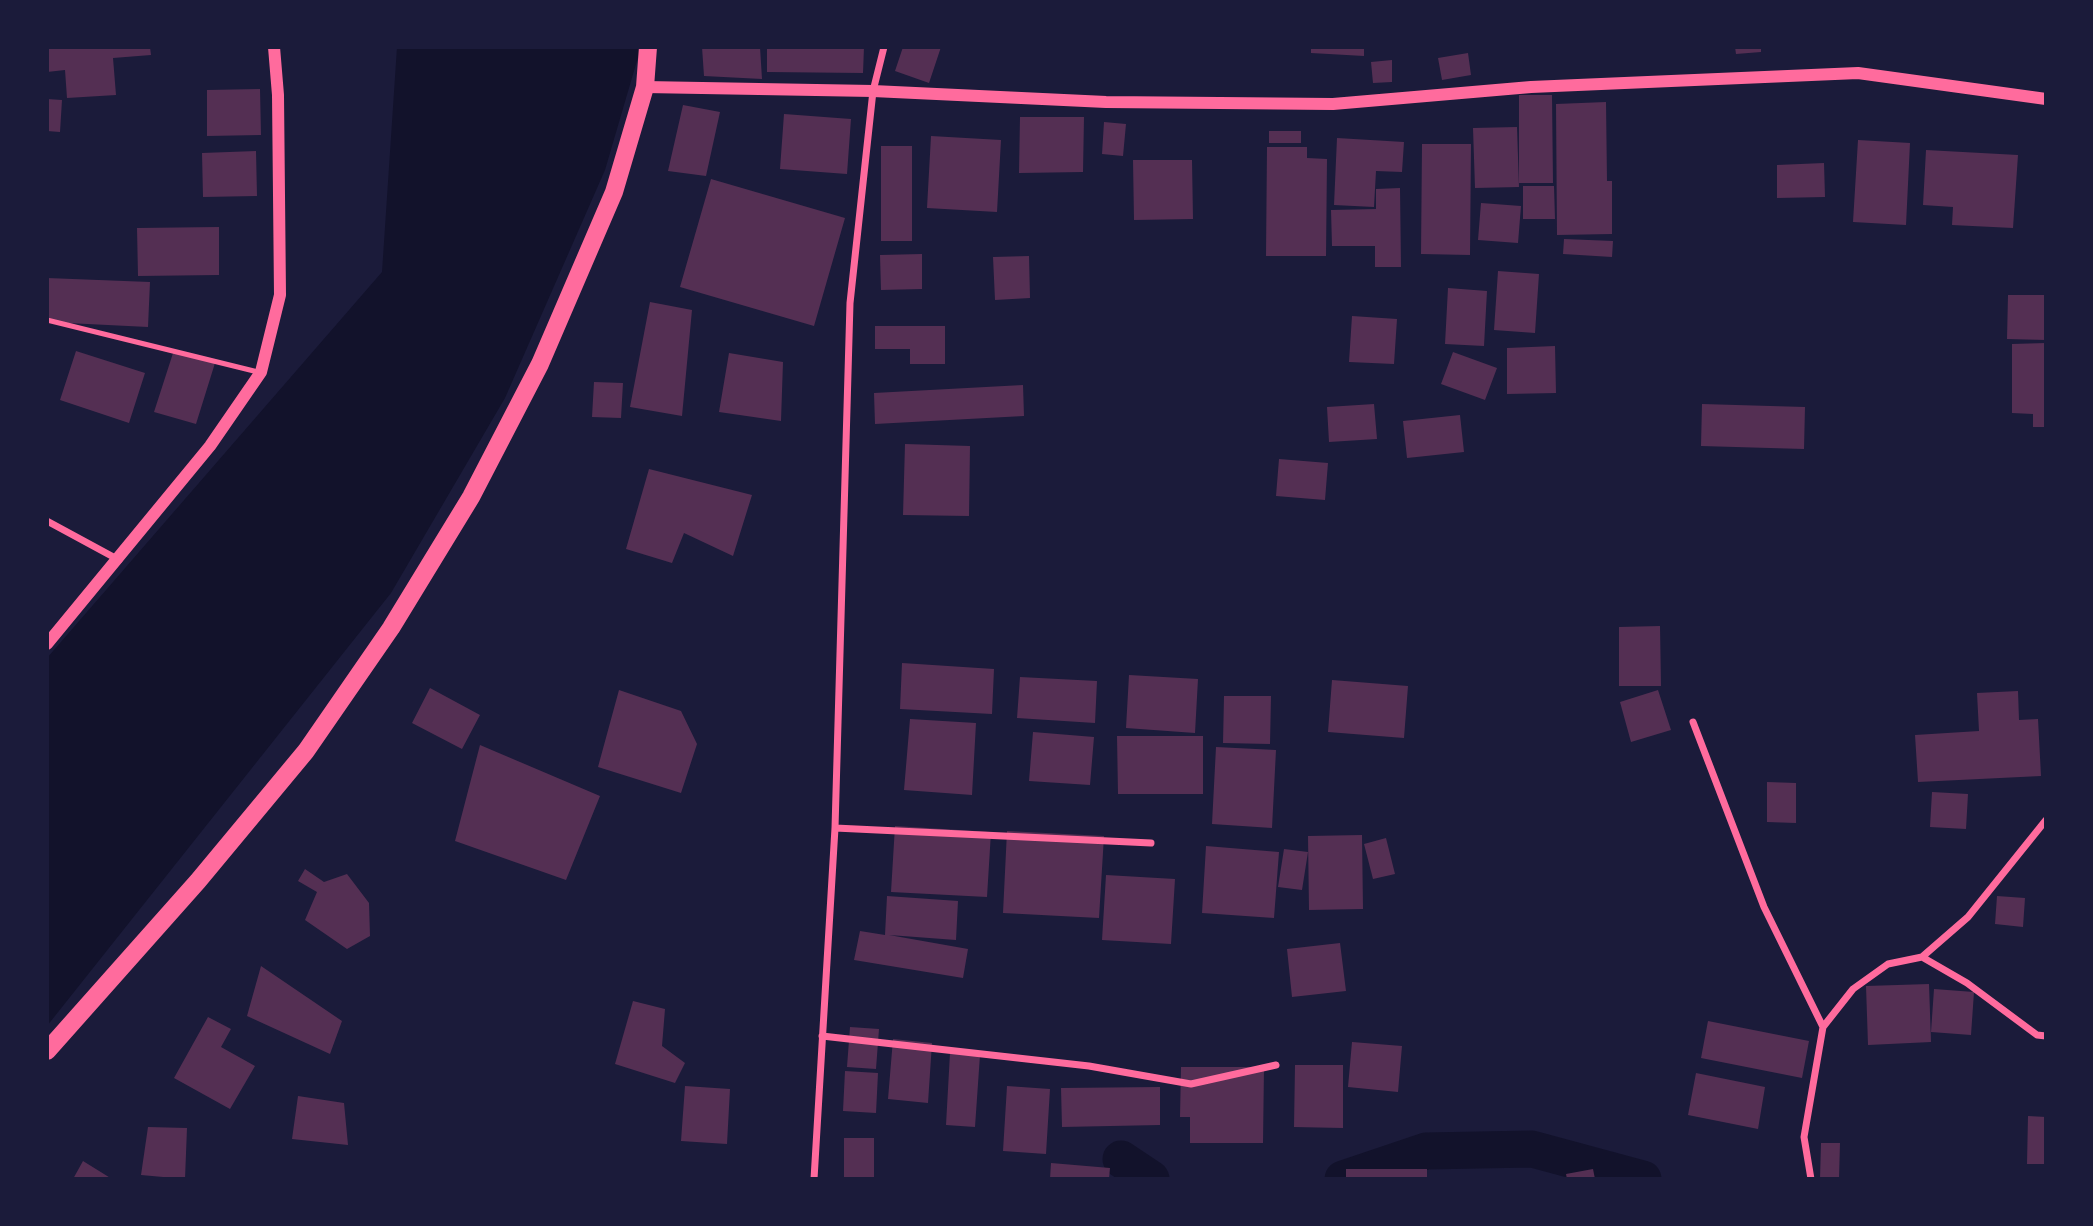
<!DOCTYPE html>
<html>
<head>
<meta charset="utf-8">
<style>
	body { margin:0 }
	#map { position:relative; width:2093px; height:1226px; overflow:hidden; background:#1b1b3a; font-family:"Golos Text",sans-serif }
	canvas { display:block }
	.frame { position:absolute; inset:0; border:49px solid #1b1b3a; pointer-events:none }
</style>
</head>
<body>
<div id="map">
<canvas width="2093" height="1226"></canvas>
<div class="frame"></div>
</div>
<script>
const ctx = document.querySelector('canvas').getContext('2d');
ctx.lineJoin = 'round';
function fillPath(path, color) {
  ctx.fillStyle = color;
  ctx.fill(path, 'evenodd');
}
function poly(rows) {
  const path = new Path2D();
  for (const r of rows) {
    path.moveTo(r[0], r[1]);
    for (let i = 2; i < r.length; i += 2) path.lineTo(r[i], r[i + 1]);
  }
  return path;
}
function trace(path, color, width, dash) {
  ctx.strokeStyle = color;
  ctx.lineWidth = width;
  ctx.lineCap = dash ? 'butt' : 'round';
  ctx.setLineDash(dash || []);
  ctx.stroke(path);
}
const water = poly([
	[397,47,641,47,605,170,505,398,391,593,47,1026,47,658,382,272]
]);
const canal = poly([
	[1121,1159,1151,1179],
	[1343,1179,1426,1151,1532,1149,1643,1179]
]);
const building = poly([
	[47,47,150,47,151,55,113,58,116,95,67,98,65,70,47,72],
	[702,47,760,47,762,79,704,76],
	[767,47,864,47,863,73,767,72],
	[903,47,941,47,929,83,895,71],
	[1311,47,1364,47,1364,56,1311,53],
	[1735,47,1761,47,1761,52,1736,54],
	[1468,53,1471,75,1442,80,1438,58],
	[1392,60,1392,82,1373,83,1371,62],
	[260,89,261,135,207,136,207,90],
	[1519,95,1552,95,1553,183,1519,183],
	[47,99,62,100,60,132,47,131],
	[1606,102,1607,181,1612,181,1612,234,1557,235,1556,104],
	[683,105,720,112,706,176,668,171],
	[784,114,851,119,847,174,780,169],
	[1020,117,1084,117,1083,172,1019,173],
	[1104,122,1126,124,1123,156,1102,154],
	[1517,127,1519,187,1475,188,1473,128],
	[1269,131,1301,131,1301,143,1269,143],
	[931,136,1001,140,997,212,927,208],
	[1337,138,1404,142,1402,172,1376,171,1374,207,1334,205],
	[1858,140,1910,143,1906,225,1853,222],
	[1422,144,1471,144,1470,255,1421,254],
	[881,146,912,146,912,241,881,241],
	[1267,147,1307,147,1307,158,1327,159,1326,256,1266,256],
	[1926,150,2018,155,2013,228,1952,225,1953,207,1923,205],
	[256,151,257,196,203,197,202,153],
	[1133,160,1192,160,1193,219,1134,220],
	[1824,163,1825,197,1777,198,1777,165],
	[711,179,845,218,814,326,680,287],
	[1523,186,1554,186,1555,219,1523,219],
	[1400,188,1401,267,1375,267,1375,246,1332,246,1331,210,1376,209,1376,189],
	[1481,203,1521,206,1518,243,1478,240],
	[219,227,219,275,138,276,137,228],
	[1564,239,1613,241,1612,257,1563,254],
	[922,254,922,289,881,290,880,255],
	[1029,256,1030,298,995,300,993,257],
	[1498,271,1539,274,1535,333,1494,330],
	[47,278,150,282,148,327,47,322],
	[1448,288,1487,291,1484,346,1445,344],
	[2008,295,2046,295,2046,340,2007,339],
	[650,302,692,310,682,416,630,407],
	[1352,316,1397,319,1394,364,1349,362],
	[875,326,945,326,945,364,910,364,910,349,875,349],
	[2046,343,2046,427,2033,427,2033,414,2012,413,2012,344],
	[1555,346,1556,393,1507,394,1507,348],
	[174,350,215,363,196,424,154,412],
	[76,351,145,373,129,423,60,400],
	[1453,352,1497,368,1485,400,1441,384],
	[729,353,783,362,781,421,719,412],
	[594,382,623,383,621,418,592,417],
	[1023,385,1024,416,875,424,874,393],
	[1374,404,1377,439,1329,442,1327,407],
	[1702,404,1805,407,1804,449,1701,446],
	[1460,415,1464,452,1407,458,1403,421],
	[905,444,970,446,969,516,903,515],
	[1279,459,1328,463,1325,500,1276,496],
	[649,469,752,495,733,556,684,533,672,563,626,549],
	[1660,626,1661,686,1619,686,1619,627],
	[902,663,994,669,992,714,900,709],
	[1129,675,1198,679,1195,733,1126,728],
	[1020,677,1097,681,1095,723,1017,718],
	[1332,680,1408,686,1404,738,1328,732],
	[430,688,480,715,462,749,412,723],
	[619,690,681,711,697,744,681,793,598,767],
	[1658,690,1671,730,1631,742,1620,702],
	[2018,691,2019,720,2038,719,2041,776,1918,782,1915,735,1979,731,1977,693],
	[1224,696,1271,696,1270,744,1223,743],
	[910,719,976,723,972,795,904,790],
	[1033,732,1094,737,1090,785,1029,781],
	[1117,736,1203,736,1203,794,1118,794],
	[480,745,600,796,566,880,455,841],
	[1216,747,1276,750,1272,828,1212,824],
	[1767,782,1796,783,1796,823,1767,822],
	[1932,792,1968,794,1966,829,1930,827],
	[895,826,991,832,987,897,891,892],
	[1007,831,1104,836,1099,918,1003,913],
	[1362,835,1363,909,1309,910,1308,836],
	[1386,838,1395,874,1373,879,1364,844],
	[1206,846,1279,852,1274,918,1202,913],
	[1284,849,1308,852,1302,890,1278,887],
	[305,869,324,882,347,874,369,903,370,936,347,949,305,920,317,892,298,881],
	[1106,875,1175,879,1171,944,1102,940],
	[887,896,958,901,956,940,889,935,968,949,963,978,854,960,860,931,885,935],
	[1997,896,2025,898,2023,927,1995,924],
	[1340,943,1346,991,1292,997,1287,949],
	[261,966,342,1021,330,1054,247,1016],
	[1929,984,1931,1042,1868,1045,1866,986],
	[1934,989,1974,992,1971,1035,1931,1032],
	[633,1001,665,1009,662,1046,685,1063,675,1083,615,1064],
	[208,1017,231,1029,221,1047,255,1066,230,1109,174,1078],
	[1708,1021,1809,1041,1802,1078,1701,1058],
	[850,1027,879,1029,876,1069,847,1067],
	[893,1039,932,1043,928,1103,888,1099],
	[1352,1042,1402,1046,1398,1092,1348,1087],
	[950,1053,980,1055,975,1127,946,1125],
	[1295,1065,1343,1065,1343,1128,1294,1127],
	[1181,1067,1264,1067,1263,1143,1190,1143,1190,1117,1180,1117],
	[845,1071,878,1073,876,1113,843,1111],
	[1696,1073,1765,1087,1758,1129,1688,1115],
	[685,1086,730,1089,727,1144,681,1141],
	[1007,1086,1050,1089,1046,1154,1003,1151],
	[1160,1087,1160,1125,1062,1127,1061,1088],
	[298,1096,344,1103,348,1145,292,1139],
	[2028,1116,2046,1117,2046,1164,2027,1164],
	[148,1127,187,1128,185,1179,141,1175],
	[844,1138,874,1138,874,1179,844,1179],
	[1821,1143,1840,1143,1839,1179,1820,1179],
	[83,1161,112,1179,73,1179],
	[1051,1163,1110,1168,1109,1179,1050,1179],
	[1346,1169,1427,1169,1427,1179,1346,1179],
	[1593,1169,1595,1179,1567,1179,1566,1174]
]);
const service = poly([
	[47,320,258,372]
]);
const minor = poly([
	[47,521,119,560],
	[1693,722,1764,907,1823,1027],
	[835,828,1151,843],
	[1922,957,1968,917,2046,820],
	[822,1036,1089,1066,1191,1084,1276,1065],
	[814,1179,835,828,850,303,873,91,884,47],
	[1811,1179,1804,1137,1823,1027,1853,989,1888,964,1922,957,1967,983,2037,1035,2046,1036]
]);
const tertiary = poly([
	[645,87,873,91,1106,102,1333,104,1531,87,1858,73,2046,99],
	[47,644,210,446,261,372,280,295,278,95,274,47]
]);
const primary = poly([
	[47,1051,198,881,306,751,391,628,471,497,540,364,614,192,645,87,648,47]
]);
fillPath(water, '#12122b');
trace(canal, '#12122b', 37);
fillPath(building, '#542f53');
trace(service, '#ff6b9d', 5);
trace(minor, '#ff6b9d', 7);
trace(tertiary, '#ff6b9d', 12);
trace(primary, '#ff6b9d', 18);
</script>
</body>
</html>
